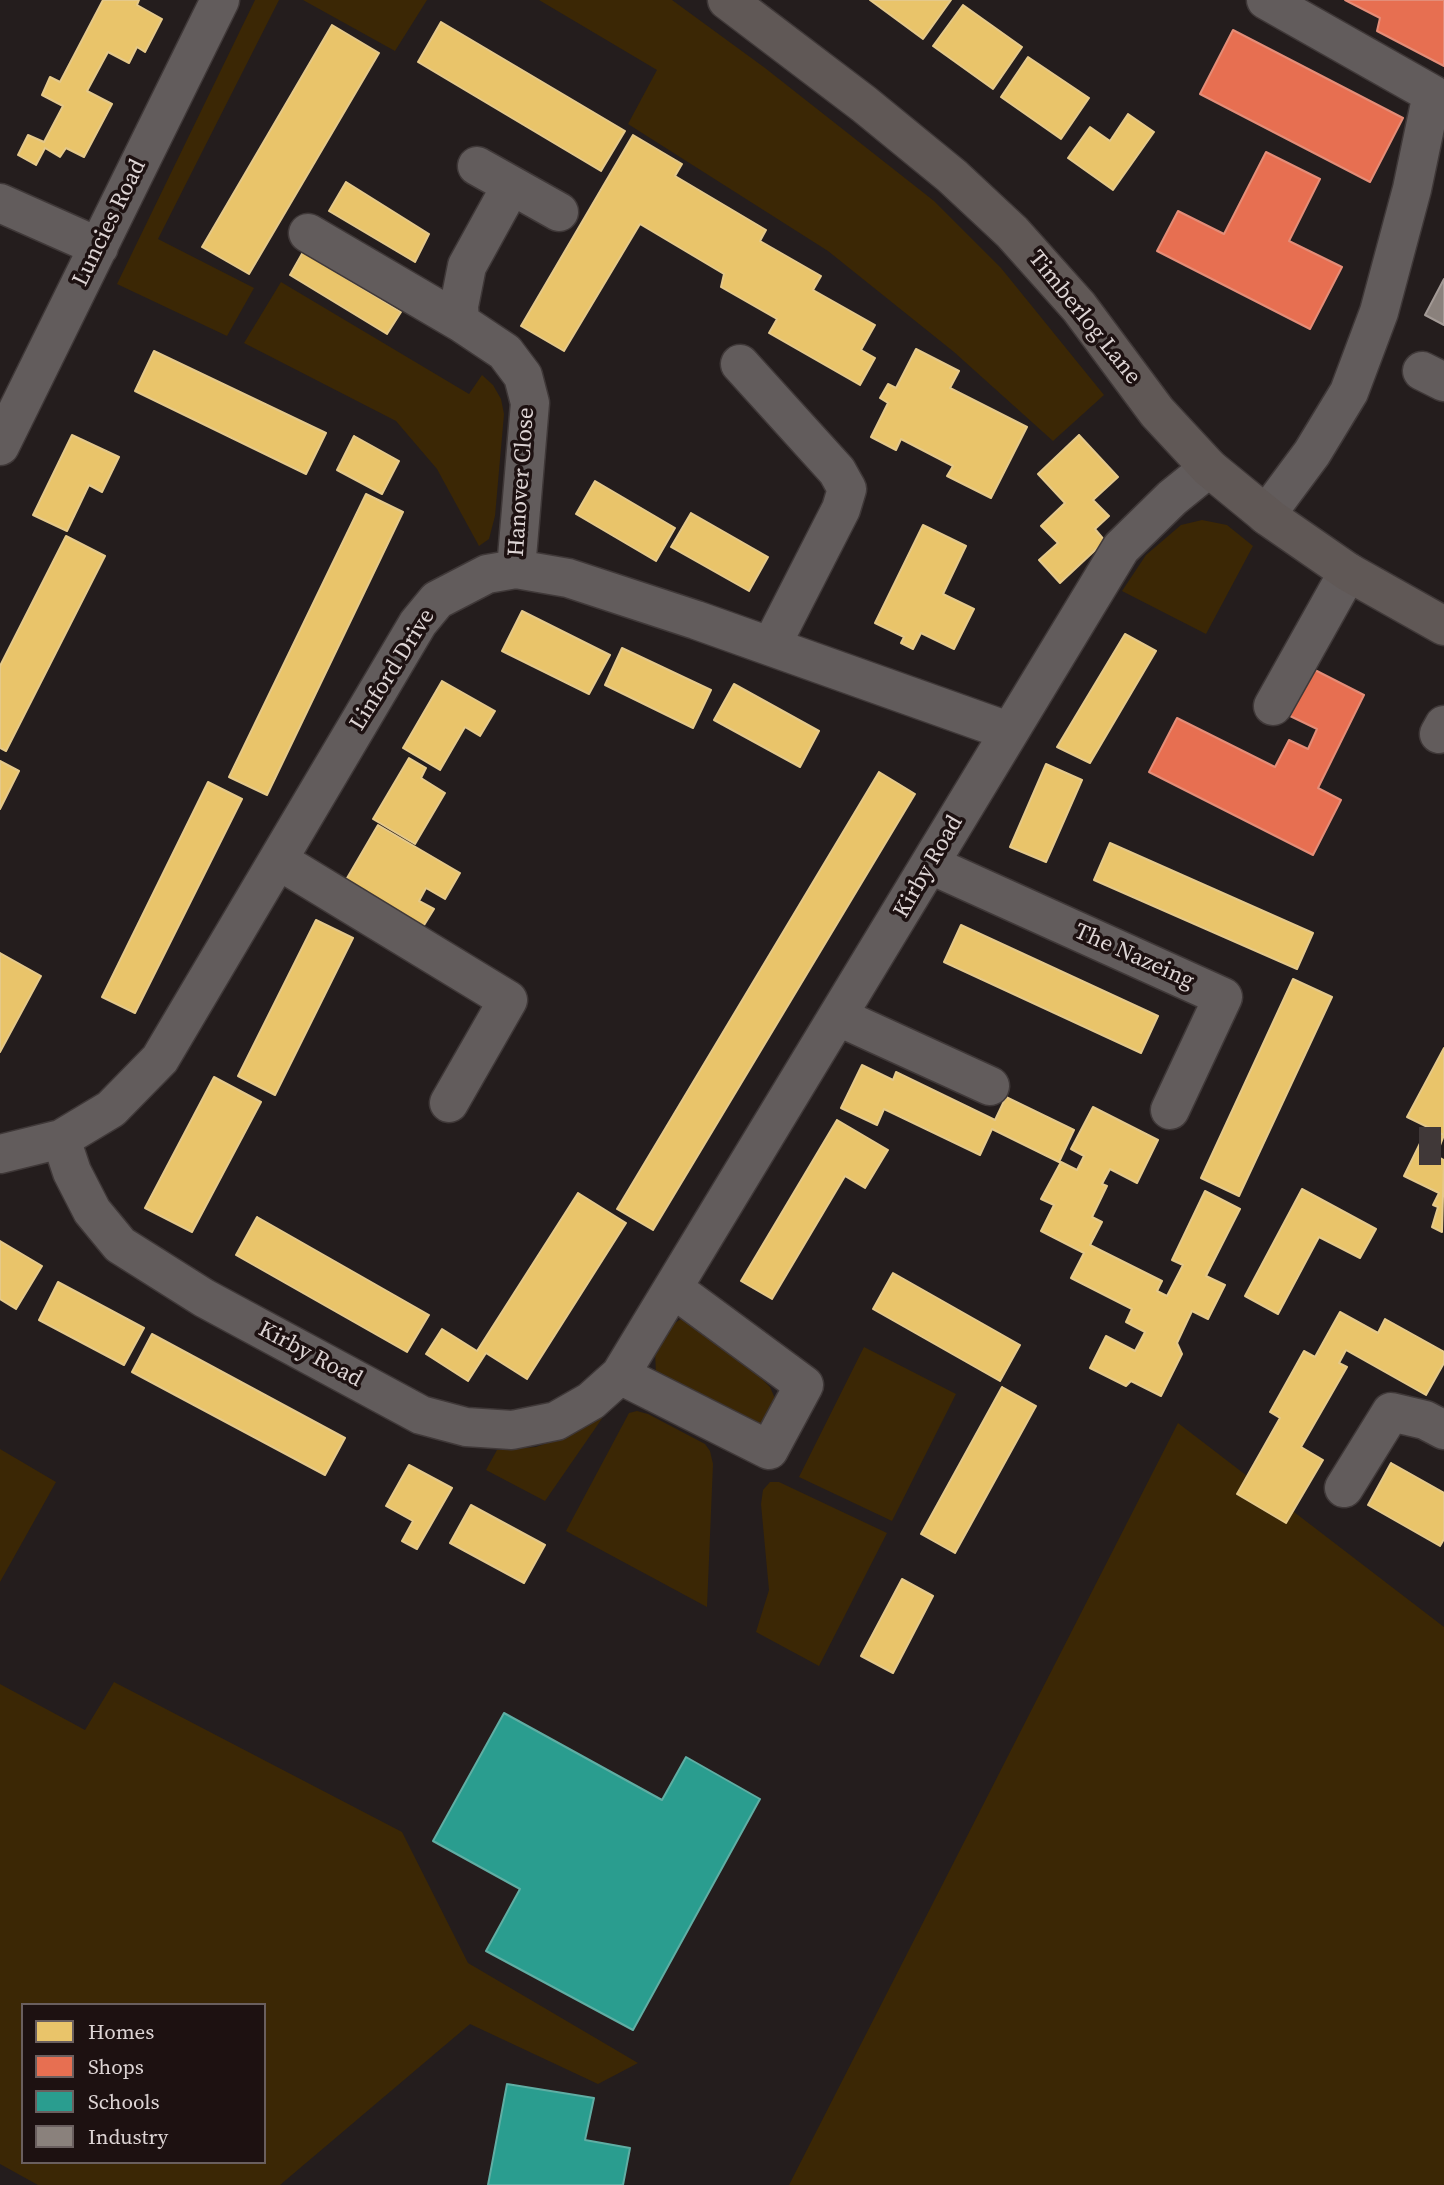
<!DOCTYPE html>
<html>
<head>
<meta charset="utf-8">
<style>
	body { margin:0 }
	#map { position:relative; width:1444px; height:2185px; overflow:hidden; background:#241d1d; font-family:"Source Serif 4",serif }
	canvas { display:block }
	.legend { position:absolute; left:21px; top:2003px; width:245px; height:161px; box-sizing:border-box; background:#1d1111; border:2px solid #6a5f5f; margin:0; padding:9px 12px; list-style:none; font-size:21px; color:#ddd4d4 }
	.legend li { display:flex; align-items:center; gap:14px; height:35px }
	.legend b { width:35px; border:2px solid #6a5f5f }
</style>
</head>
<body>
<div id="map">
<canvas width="1444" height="2185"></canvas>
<ul class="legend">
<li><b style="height:19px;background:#e9c46a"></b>Homes</li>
<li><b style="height:19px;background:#e76f51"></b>Shops</li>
<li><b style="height:19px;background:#2a9d8f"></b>Schools</li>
<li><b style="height:19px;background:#8a817c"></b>Industry</li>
</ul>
</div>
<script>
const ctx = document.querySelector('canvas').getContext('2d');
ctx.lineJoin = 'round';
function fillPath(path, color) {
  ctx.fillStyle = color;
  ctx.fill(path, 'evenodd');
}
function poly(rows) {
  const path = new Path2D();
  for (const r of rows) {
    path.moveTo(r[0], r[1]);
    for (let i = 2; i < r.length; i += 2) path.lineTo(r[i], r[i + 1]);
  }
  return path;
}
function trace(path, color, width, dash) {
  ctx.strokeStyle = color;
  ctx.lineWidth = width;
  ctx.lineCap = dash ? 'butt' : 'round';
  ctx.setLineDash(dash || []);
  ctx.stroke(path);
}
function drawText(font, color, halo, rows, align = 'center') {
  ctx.font = font + ' "Source Serif 4",serif';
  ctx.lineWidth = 7;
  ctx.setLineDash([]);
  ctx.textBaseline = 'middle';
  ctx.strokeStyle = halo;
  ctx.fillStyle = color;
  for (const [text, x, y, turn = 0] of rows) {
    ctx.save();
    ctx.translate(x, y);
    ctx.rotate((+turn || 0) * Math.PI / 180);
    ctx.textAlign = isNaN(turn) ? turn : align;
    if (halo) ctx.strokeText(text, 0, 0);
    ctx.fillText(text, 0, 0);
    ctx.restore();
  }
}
const green = poly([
	[255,0,279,0,158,239,254,288,227,336,117,284],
	[303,0,427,0,395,51],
	[539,0,672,0,765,68,934,201,1001,268,1104,395,1053,441,954,352,828,251,628,124,657,70],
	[281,282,469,394,482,375,493,385,501,399,504,414,495,516,489,539,479,546,437,469,396,421,244,343],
	[1202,520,1227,525,1253,546,1206,634,1122,591,1146,555,1181,525],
	[681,1319,700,1323,717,1335,770,1387,776,1401,765,1422,756,1424,656,1376,655,1349,667,1328],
	[864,1347,956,1394,892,1521,799,1477],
	[612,1404,545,1501,486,1470,497,1450,536,1447,550,1442],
	[637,1411,648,1414,705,1444,710,1451,713,1464,707,1607,566,1531,629,1413],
	[1178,1423,1444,1627,1444,2185,789,2185],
	[0,1449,56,1482,0,1582],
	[770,1482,779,1482,887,1533,819,1666,756,1632,769,1590,761,1504,763,1490],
	[114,1682,402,1832,468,1963,638,2063,598,2084,470,2024,280,2185,38,2185,0,2164,0,1684,85,1730],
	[23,2005,264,2005,264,2162,23,2162]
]);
const homes = poly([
	[103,0,139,0,137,5,162,19,145,52,137,47,129,63,108,52,87,91,112,104,84,157,66,148,60,157,45,148,36,165,18,155,28,135,44,142,63,106,42,95,50,77,60,82,103,0],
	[870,0,951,0,923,39,870,0],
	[963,5,1022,47,993,89,933,46,963,5],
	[441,22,625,131,601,171,418,62,441,22],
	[332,25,379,53,249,274,202,247,332,25],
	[1028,57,1089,98,1061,139,1001,97,1028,57],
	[1128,114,1154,132,1113,190,1068,158,1090,127,1110,141,1128,114],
	[633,135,682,164,675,176,766,230,760,241,821,276,813,290,875,325,861,350,875,358,860,385,769,333,777,319,721,287,724,274,640,224,564,351,521,326,633,135],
	[346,182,429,234,415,262,329,211,346,182],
	[303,252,401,312,387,334,290,275,303,252],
	[916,349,959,371,950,388,1027,427,991,498,947,476,953,466,901,439,896,450,871,437,888,403,880,398,888,384,896,388,916,349],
	[154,351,326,433,306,474,135,391,154,351],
	[72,435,119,457,102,492,89,485,67,531,33,515,72,435],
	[1079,435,1118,477,1093,500,1109,516,1095,529,1105,541,1060,583,1039,560,1058,543,1041,526,1065,503,1038,474,1079,435],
	[354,436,399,461,382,494,337,470,354,436],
	[595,481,675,528,656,561,576,514,595,481],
	[366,494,403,512,267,795,229,777,366,494],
	[691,513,768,557,749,591,671,547,691,513],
	[923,525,966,546,943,594,974,609,954,649,921,633,913,649,901,643,904,637,875,623,923,525],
	[66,536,105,556,6,751,0,748,0,666,66,536],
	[522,611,610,655,589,694,502,651,522,611],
	[1125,634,1156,651,1090,763,1057,747,1125,634],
	[622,648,711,690,693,728,605,685,622,648],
	[442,681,495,711,480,736,465,727,440,770,403,748,442,681],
	[734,684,819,731,800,767,714,720,734,684],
	[409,758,426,768,421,778,445,793,415,844,373,819,409,758],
	[0,761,19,771,0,809,0,761],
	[1046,764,1082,780,1046,862,1010,847,1046,764],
	[879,772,915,794,653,1230,617,1209,879,772],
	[208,782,242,799,135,1013,102,997,208,782],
	[378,825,460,873,445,899,426,888,419,901,434,909,421,930,343,885,378,825],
	[1110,843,1313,933,1297,969,1094,880,1110,843],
	[316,920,353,938,275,1095,238,1076,316,920],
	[961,925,1158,1016,1141,1053,944,962,961,925],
	[0,953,41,976,0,1052,0,953],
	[1293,979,1332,997,1239,1196,1201,1178,1293,979],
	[1444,1048,1444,1135,1407,1117,1444,1048],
	[862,1065,893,1080,896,1072,995,1120,1006,1097,1074,1130,1059,1162,992,1129,980,1155,884,1109,877,1125,841,1108,862,1065],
	[214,1077,261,1102,192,1232,145,1208,214,1077],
	[1093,1107,1158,1140,1137,1183,1110,1169,1102,1184,1107,1186,1092,1217,1102,1222,1090,1245,1162,1281,1157,1291,1167,1296,1183,1265,1172,1260,1205,1191,1240,1209,1206,1276,1225,1285,1208,1319,1192,1311,1177,1343,1182,1354,1161,1396,1131,1381,1126,1386,1090,1368,1106,1336,1135,1351,1145,1332,1126,1322,1132,1309,1071,1278,1084,1253,1041,1231,1054,1205,1041,1199,1061,1162,1077,1170,1084,1156,1071,1149,1093,1107],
	[837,1120,888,1150,865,1188,845,1176,772,1299,741,1281,837,1120],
	[1428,1127,1444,1135,1436,1156,1444,1160,1442,1232,1432,1227,1438,1207,1433,1205,1439,1193,1404,1176,1428,1127],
	[1302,1189,1376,1229,1360,1258,1319,1237,1278,1314,1245,1296,1302,1189],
	[578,1193,626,1223,527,1379,486,1353,468,1381,426,1354,442,1329,477,1351,578,1193],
	[257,1217,429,1315,407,1352,236,1255,257,1217],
	[0,1241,42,1266,16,1309,0,1299,0,1241],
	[893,1273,1020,1345,1000,1381,873,1309,893,1273],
	[58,1282,144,1328,124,1365,39,1320,58,1282],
	[1340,1312,1378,1333,1385,1319,1444,1352,1444,1363,1426,1395,1346,1350,1339,1363,1347,1367,1301,1447,1323,1460,1286,1523,1237,1494,1280,1418,1270,1412,1304,1351,1315,1357,1340,1312],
	[152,1334,345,1438,325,1475,132,1372,152,1334],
	[1002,1387,1036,1406,955,1553,921,1534,1002,1387],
	[1391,1463,1444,1493,1444,1539,1440,1546,1368,1505,1391,1463],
	[409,1465,452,1488,417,1549,402,1541,413,1521,386,1506,409,1465],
	[471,1505,545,1545,524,1583,450,1543,471,1505],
	[902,1579,933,1596,893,1673,861,1656,902,1579]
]);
const shops = poly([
	[1345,0,1444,0,1444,66,1377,31,1380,18,1345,0],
	[1233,30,1403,118,1370,182,1200,94,1233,30],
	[1266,152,1320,179,1289,241,1342,267,1310,329,1157,251,1178,211,1224,234,1266,152],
	[1311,668,1364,695,1318,788,1341,800,1313,855,1149,772,1177,718,1275,767,1289,740,1308,749,1317,729,1288,715,1311,668]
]);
const schools = poly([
	[504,1713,662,1800,686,1757,760,1799,633,2030,486,1951,520,1889,433,1841,504,1713],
	[507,2084,594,2098,585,2140,630,2148,623,2185,488,2185,507,2084]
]);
const industry = poly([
	[1444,279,1444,325,1425,315,1444,279]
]);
const minorTunnel = poly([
	[1419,1146,1441,1146]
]);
const minor = poly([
	[477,166,559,212],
	[511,186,467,266,459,306,460,322,505,352,523,376,530,403,516,569],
	[0,203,99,247],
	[308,233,460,322],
	[740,364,837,471,847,489,841,509,771,646],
	[1422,371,1444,382],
	[0,446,220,0],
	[1266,515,1312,453,1349,392,1379,312,1412,189,1432,94,1266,0],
	[1273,706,1348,572],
	[1439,734,1444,725],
	[278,860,508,1000,449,1103],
	[931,865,1223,997,1170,1110],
	[839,1017,990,1086],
	[61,1139,72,1172,92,1211,120,1245,204,1298,421,1415,466,1427,512,1430,556,1421,591,1401,620,1375,1121,548,1172,498,1209,468],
	[0,1154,61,1139,111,1109,160,1059,418,623,437,600,487,574,516,569,568,578,696,620,1008,731],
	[620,1375,769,1450,804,1385,674,1289],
	[1344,1488,1391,1412,1425,1420,1444,1430]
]);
const secondary = poly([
	[727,0,864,104,952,176,1012,232,1079,307,1157,412,1209,468,1270,518,1348,572,1444,626]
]);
const streetNames = [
	["Luncies Road",110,223,-64],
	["Timberlog Lane",1084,318,51],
	["Hanover Close",522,482,-86],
	["Linford Drive",393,670,-58],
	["Kirby Road",929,867,-60],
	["The Nazeing",1134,957,24],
	["Kirby Road",310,1355,28]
];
fillPath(green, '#3b2705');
fillPath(homes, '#e9c46a');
trace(homes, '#e5c98a', 2);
fillPath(shops, '#e76f51');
trace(shops, '#e48d78', 2);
fillPath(schools, '#2a9d8f');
trace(schools, '#60aea4', 2);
fillPath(industry, '#8a817c');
trace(industry, '#a39a96', 2);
trace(minorTunnel, '#403838', 38, [38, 19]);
trace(minor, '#3f3838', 41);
trace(secondary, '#3f3838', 41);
trace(minor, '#625c5c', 38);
trace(secondary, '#605856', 38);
drawText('23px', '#ddd4d4', '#1d1111', streetNames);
</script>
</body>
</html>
